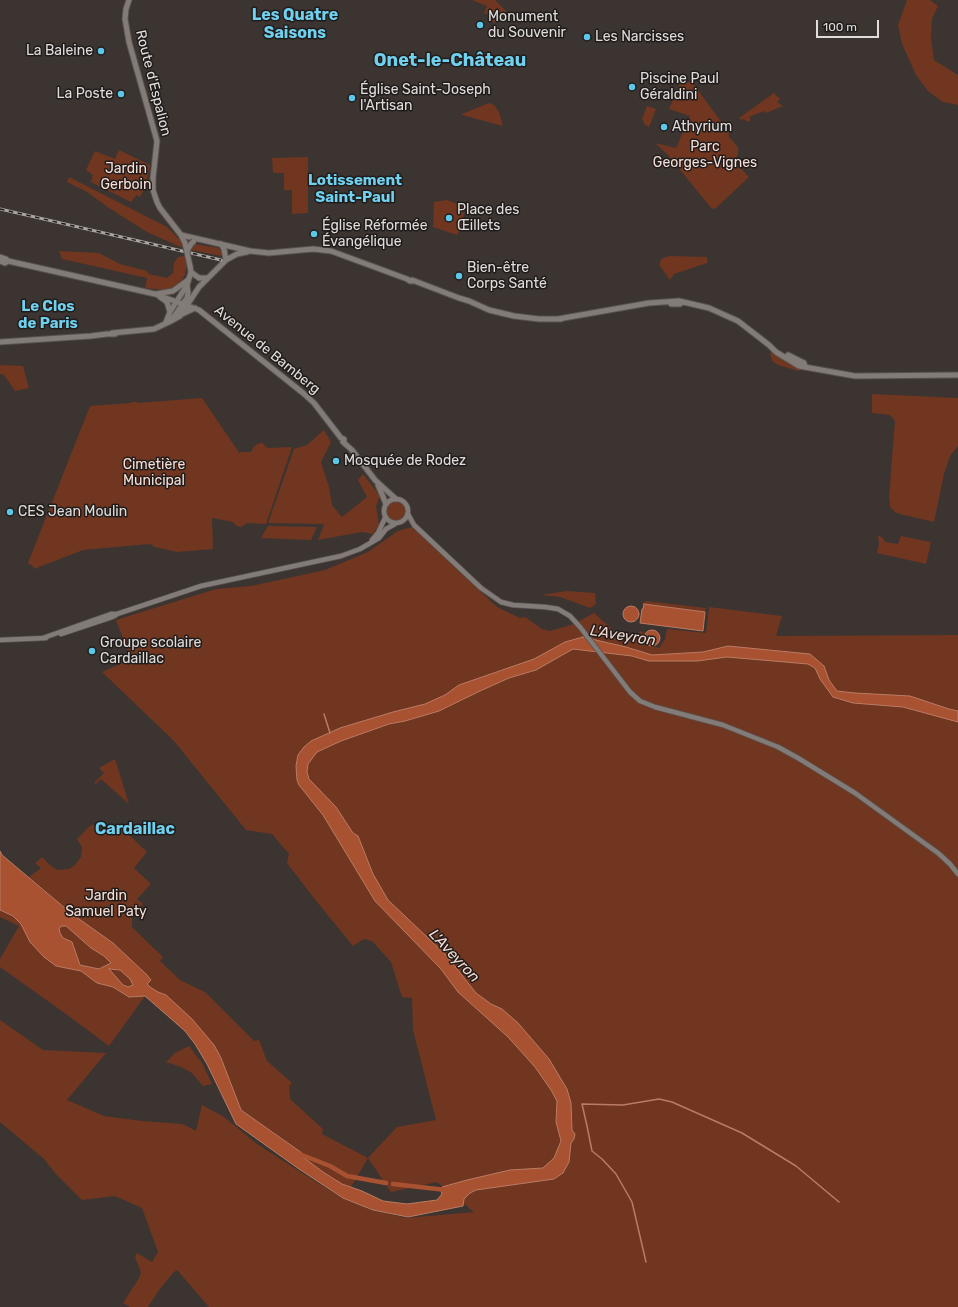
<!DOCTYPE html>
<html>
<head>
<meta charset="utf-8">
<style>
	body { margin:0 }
	#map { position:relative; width:958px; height:1307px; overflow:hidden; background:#3b3431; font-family:Rubik,sans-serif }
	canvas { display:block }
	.scale { position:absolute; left:816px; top:20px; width:63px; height:18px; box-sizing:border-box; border:2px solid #e0dcda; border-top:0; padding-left:5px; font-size:12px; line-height:14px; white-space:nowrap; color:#e0dcda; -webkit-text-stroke:3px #1f1c1b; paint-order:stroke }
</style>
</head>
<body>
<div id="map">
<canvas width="958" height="1307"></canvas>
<div class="scale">100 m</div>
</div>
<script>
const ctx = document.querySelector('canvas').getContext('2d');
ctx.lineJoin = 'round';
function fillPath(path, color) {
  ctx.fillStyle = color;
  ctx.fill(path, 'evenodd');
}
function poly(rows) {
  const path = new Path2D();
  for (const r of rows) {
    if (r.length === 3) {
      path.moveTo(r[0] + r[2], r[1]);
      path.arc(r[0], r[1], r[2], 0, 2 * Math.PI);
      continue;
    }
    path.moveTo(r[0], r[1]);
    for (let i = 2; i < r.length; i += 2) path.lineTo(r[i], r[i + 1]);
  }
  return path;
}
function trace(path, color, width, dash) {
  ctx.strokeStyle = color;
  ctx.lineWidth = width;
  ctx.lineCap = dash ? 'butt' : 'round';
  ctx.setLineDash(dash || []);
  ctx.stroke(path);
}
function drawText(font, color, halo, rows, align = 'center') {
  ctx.font = font + ' Rubik,sans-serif';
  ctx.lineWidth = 3;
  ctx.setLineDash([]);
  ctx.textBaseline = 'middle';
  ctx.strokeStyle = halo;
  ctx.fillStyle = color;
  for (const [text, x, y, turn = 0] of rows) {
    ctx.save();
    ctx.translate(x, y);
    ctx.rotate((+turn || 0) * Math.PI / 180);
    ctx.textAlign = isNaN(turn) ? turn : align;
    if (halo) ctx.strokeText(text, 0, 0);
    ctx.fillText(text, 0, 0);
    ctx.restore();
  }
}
const green = poly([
	[472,0,495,0,506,11,504,14,507,15,494,23,489,15,484,13,487,6],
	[907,0,930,0,938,6,932,19,931,39,934,60,958,75,958,105,943,102,928,91,916,75,902,44,898,25],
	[684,82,692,82,725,127,728,128,729,137,738,147,738,155,733,160,749,177,716,208,712,209,668,155,655,143,676,148,690,116,669,109,677,89,680,84],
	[774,93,780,99,777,102,783,106,766,113,764,111,749,117,751,120,748,122,743,119,741,120,739,118],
	[489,103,494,105,499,112,503,126,462,115,462,114],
	[647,106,656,109,649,127,645,125,642,119],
	[119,150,150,165,146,186,140,197,136,195,131,202,91,182,93,175,86,170,95,151,115,159],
	[308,157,308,213,292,214,292,190,284,190,284,173,273,173,272,158],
	[69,177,167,227,182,242,183,248,147,232,109,208,87,192,67,182],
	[447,200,466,207,463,217,466,219,457,235,433,227,434,202],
	[195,244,218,248,222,252,222,256,191,250],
	[59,251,99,253,120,264,147,271,149,274,167,278,173,273,174,263,178,257,185,256,187,263,185,274,182,280,172,288,165,290,145,288,147,278,62,259],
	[670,256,707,257,707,263,674,274,670,280,660,266,660,261,663,258],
	[770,352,790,364,803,369,799,371,778,365,772,361],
	[0,365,23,366,29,388,15,391,4,375,0,374],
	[872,394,958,398,958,446,950,456,944,474,934,522,900,514,895,512,890,507,889,497,895,421,890,415,872,413],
	[202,398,240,454,240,452,251,452,253,448,257,444,260,444,261,442,264,444,264,445,268,448,292,447,266,524,247,523,243,526,240,527,235,525,233,522,212,518,213,549,177,552,155,547,150,544,83,550,34,569,33,566,29,564,28,563,90,406,131,403,132,402,137,402,138,403],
	[324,430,331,442,321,462,329,487,332,505,342,517,367,497,358,480,363,474,380,496,376,506,379,525,373,534,362,532,318,540,324,524,268,523,294,449,307,445],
	[396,511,10],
	[268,526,317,527,311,540,261,538],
	[412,527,497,607,520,618,525,617,542,629,550,631,574,624,594,613,624,640,631,641,639,636,639,631,644,632,643,637,645,638,646,642,649,645,659,648,665,639,667,629,706,633,709,607,782,616,776,636,958,635,958,1307,209,1307,177,1270,173,1273,159,1290,148,1307,130,1307,123,1303,139,1278,141,1272,135,1257,137,1253,152,1262,158,1252,142,1208,115,1196,82,1200,55,1173,44,1159,0,1122,0,1020,43,1050,106,1053,67,1100,104,1116,142,1121,183,1124,196,1131,202,1105,224,1117,257,1144,299,1171,337,1195,371,1210,406,1218,474,1212,437,1182,391,1192,368,1158,351,1187,342,1184,323,1172,303,1157,302,1153,241,1110,221,1058,166,995,158,992,150,987,147,984,151,980,147,975,113,943,72,914,29,877,41,868,35,863,42,857,51,866,57,870,69,869,75,865,81,857,82,849,82,847,77,839,92,824,107,834,123,829,147,852,134,868,151,884,137,899,143,904,132,916,132,927,163,957,160,961,180,980,205,992,254,1041,259,1040,267,1061,291,1082,291,1085,289,1085,290,1099,323,1129,322,1134,368,1158,397,1127,436,1120,413,1030,412,998,402,997,391,962,372,941,364,939,353,946,313,897,287,863,289,854,272,834,246,830,174,741,102,672,131,659,116,620,216,589,251,586,325,570,368,552,398,531],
	[878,535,883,538,885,542,898,544,901,536,931,542,926,564,877,553,879,544],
	[567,591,595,593,596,604,590,608,560,597,541,595],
	[646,601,706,608,705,612,642,604],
	[115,759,129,804,101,779,96,784,94,783,104,773,99,768],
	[0,910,13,916,21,924,30,942,56,966,81,971,97,983,113,987,129,997,145,996,109,1046,66,1014,0,967,0,959,19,926,0,917],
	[62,926,66,926,83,941,104,956,111,963,99,969,80,965,72,942,63,938,60,933,59,928],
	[109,969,120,970,130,979,133,985,128,987,123,985],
	[189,1046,202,1063,212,1084,203,1086,192,1073,181,1067,166,1062,175,1053]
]);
const water = poly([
	[644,604,705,612,703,631,640,623,642,609,643,609,644,604],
	[631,614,8],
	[652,638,8],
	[583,637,626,647,652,655,703,652,728,646,810,654,824,666,829,680,837,691,855,693,910,696,949,709,958,711,958,722,903,707,853,703,833,697,820,679,815,668,808,664,727,657,697,661,649,661,632,656,573,649,536,670,509,678,480,691,439,711,405,721,389,724,341,741,317,752,308,764,307,772,309,779,336,807,353,833,358,836,373,874,388,900,446,955,476,993,491,1004,502,1009,518,1023,549,1059,567,1089,571,1103,572,1130,575,1134,574,1139,571,1143,569,1162,563,1173,554,1179,476,1190,470,1193,464,1199,463,1206,408,1217,373,1210,343,1198,299,1169,236,1124,207,1064,195,1044,185,1031,145,996,129,997,113,987,97,983,81,971,56,966,44,957,30,942,21,924,13,916,0,910,0,851,2,855,72,914,113,943,147,975,151,980,147,984,150,987,158,992,166,995,192,1019,214,1045,221,1058,241,1110,302,1153,303,1157,323,1172,342,1184,362,1191,383,1201,407,1204,437,1200,442,1194,441,1191,442,1187,467,1180,510,1170,543,1168,554,1158,561,1141,556,1122,557,1101,551,1090,535,1067,508,1037,458,992,441,969,375,901,323,815,299,785,297,780,296,766,298,755,304,747,311,741,340,728,393,712,425,704,445,695,459,685,534,659,565,642,583,637],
	[62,926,66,926,91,948,104,956,111,963,99,969,80,965,72,942,63,938,60,933,59,928,62,926],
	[109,969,120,970,130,979,133,985,128,987,123,985,109,969]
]);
const stream = poly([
	[324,714,330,733],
	[646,1262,632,1202,616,1174,602,1159,592,1151,587,1126,582,1104,623,1105,659,1099,672,1102,742,1133,796,1166,839,1202]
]);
const canal = poly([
	[297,1153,330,1166,347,1176,386,1183],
	[393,1184,446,1190]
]);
const tertiary = poly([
	[396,511,12],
	[408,514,414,525,481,588,501,602,513,605,545,607,558,609,570,616,580,627,630,692,640,701,655,707,723,725,778,747,798,758,855,793,938,853,950,864,958,874],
	[372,540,378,533,385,518],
	[61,634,112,617,116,615],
	[43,638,111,614,117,614,201,586,341,556,360,549,379,538,386,529,395,524],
	[0,640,46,638]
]);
const secondary = poly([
	[129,0,126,9,125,19,129,42,157,141,153,178,153,190,157,202,160,208,181,235,185,243],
	[181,235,250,251,269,253,313,249,331,251,407,279,410,281,415,281],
	[221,244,224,249,226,260],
	[0,257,6,259,8,261,155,294,199,310,303,393,314,403,341,438,344,439,344,442],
	[0,261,5,263,8,261],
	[191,272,199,278,206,278],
	[412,280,459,298,469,301,489,310,514,316,539,319,561,319],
	[156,294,173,291,188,280],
	[160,297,167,302,170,312],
	[670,302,671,304,680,304,682,302],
	[180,315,195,308],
	[173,318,187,298,188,293,187,285],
	[558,319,649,303,679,301,709,308,738,321,769,345,776,352,799,366,855,376,958,375],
	[166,322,170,312,187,285,191,272,190,266],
	[112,333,154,329,171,321,180,316,199,287,226,260,237,254,247,252],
	[0,342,91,336,107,334,115,334],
	[788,355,804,363,805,366],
	[343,442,352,450,375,480,396,499],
	[378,485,386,504]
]);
const rail = poly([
	[0,209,221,260]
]);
const secondaryBridge = poly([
	[185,243,190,266],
	[187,251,191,244,194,241]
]);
const markers = [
	[480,25,4,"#5dc7e8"],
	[587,37,4,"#5dc7e8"],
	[101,51,4,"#5dc7e8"],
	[632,87,4,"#5dc7e8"],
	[121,94,4,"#5dc7e8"],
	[352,98,4,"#5dc7e8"],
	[664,127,4,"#5dc7e8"],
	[449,218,4,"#5dc7e8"],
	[314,234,4,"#5dc7e8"],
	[459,276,4,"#5dc7e8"],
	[336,461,4,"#5dc7e8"],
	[10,512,4,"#5dc7e8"],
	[92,651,4,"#5dc7e8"]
];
const poiNames = [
	["Monument",488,17],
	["du Souvenir",488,33],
	["Les Narcisses",595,37],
	["La Baleine",93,51,"right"],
	["Piscine Paul",640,79],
	["Géraldini",640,95],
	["Église Saint-Joseph",360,90],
	["l'Artisan",360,106],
	["La Poste",113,94,"right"],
	["Athyrium",672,127],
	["Place des",457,210],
	["Œillets",457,226],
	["Église Réformée",322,226],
	["Évangélique",322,242],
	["Bien-être",467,268],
	["Corps Santé",467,284],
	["Mosquée de Rodez",344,461],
	["CES Jean Moulin",18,512],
	["Groupe scolaire",100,643],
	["Cardaillac",100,659]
];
const streetNames = [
	["Route d'Espalion",153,83,76],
	["Avenue de Bamberg",267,350,39]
];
const parkNames = [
	["Parc",705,147],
	["Georges-Vignes",705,163],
	["Jardin",126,169],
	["Gerboin",126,185],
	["Cimetière",154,465],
	["Municipal",154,481],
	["Jardin",106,896],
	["Samuel Paty",106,912]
];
const neighbourhoodNames = [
	["Lotissement",355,181],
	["Saint-Paul",355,198],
	["Le Clos",48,307],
	["de Paris",48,324]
];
const waterNames = [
	["L'Aveyron",623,636,9],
	["L'Aveyron",454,956,47]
];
const quarterNames = [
	["Les Quatre",295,15],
	["Saisons",295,33],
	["Cardaillac",135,829]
];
const districtNames = [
	["Onet-le-Château",450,61]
];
fillPath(green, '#713620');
fillPath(water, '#a95231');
trace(water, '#ba7b64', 1);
trace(stream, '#ba7b64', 1.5);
trace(canal, '#a95231', 4.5);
trace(tertiary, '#57524f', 6);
trace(secondary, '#57524f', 7);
trace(tertiary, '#827b78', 4.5);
trace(secondary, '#827b78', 5);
trace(rail, '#a9a4a1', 3);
trace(rail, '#1f1c1b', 1.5, [4.5]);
trace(secondaryBridge, '#57524f', 7, []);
trace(secondaryBridge, '#827b78', 5);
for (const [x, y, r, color] of markers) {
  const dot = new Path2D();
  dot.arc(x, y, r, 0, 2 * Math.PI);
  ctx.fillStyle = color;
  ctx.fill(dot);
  trace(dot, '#1f1c1b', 1.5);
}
drawText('14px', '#e0dcda', '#1f1c1b', poiNames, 'left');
drawText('14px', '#e0dcda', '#1f1c1b', streetNames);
drawText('14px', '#f8ded5', '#1f1c1b', parkNames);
drawText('bold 15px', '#70d0ee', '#1f1c1b', neighbourhoodNames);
drawText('italic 15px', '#f2d9d0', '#1f1c1b', waterNames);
drawText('bold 16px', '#70d0ee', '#1f1c1b', quarterNames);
drawText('bold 18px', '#70d0ee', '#1f1c1b', districtNames);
</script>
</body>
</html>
